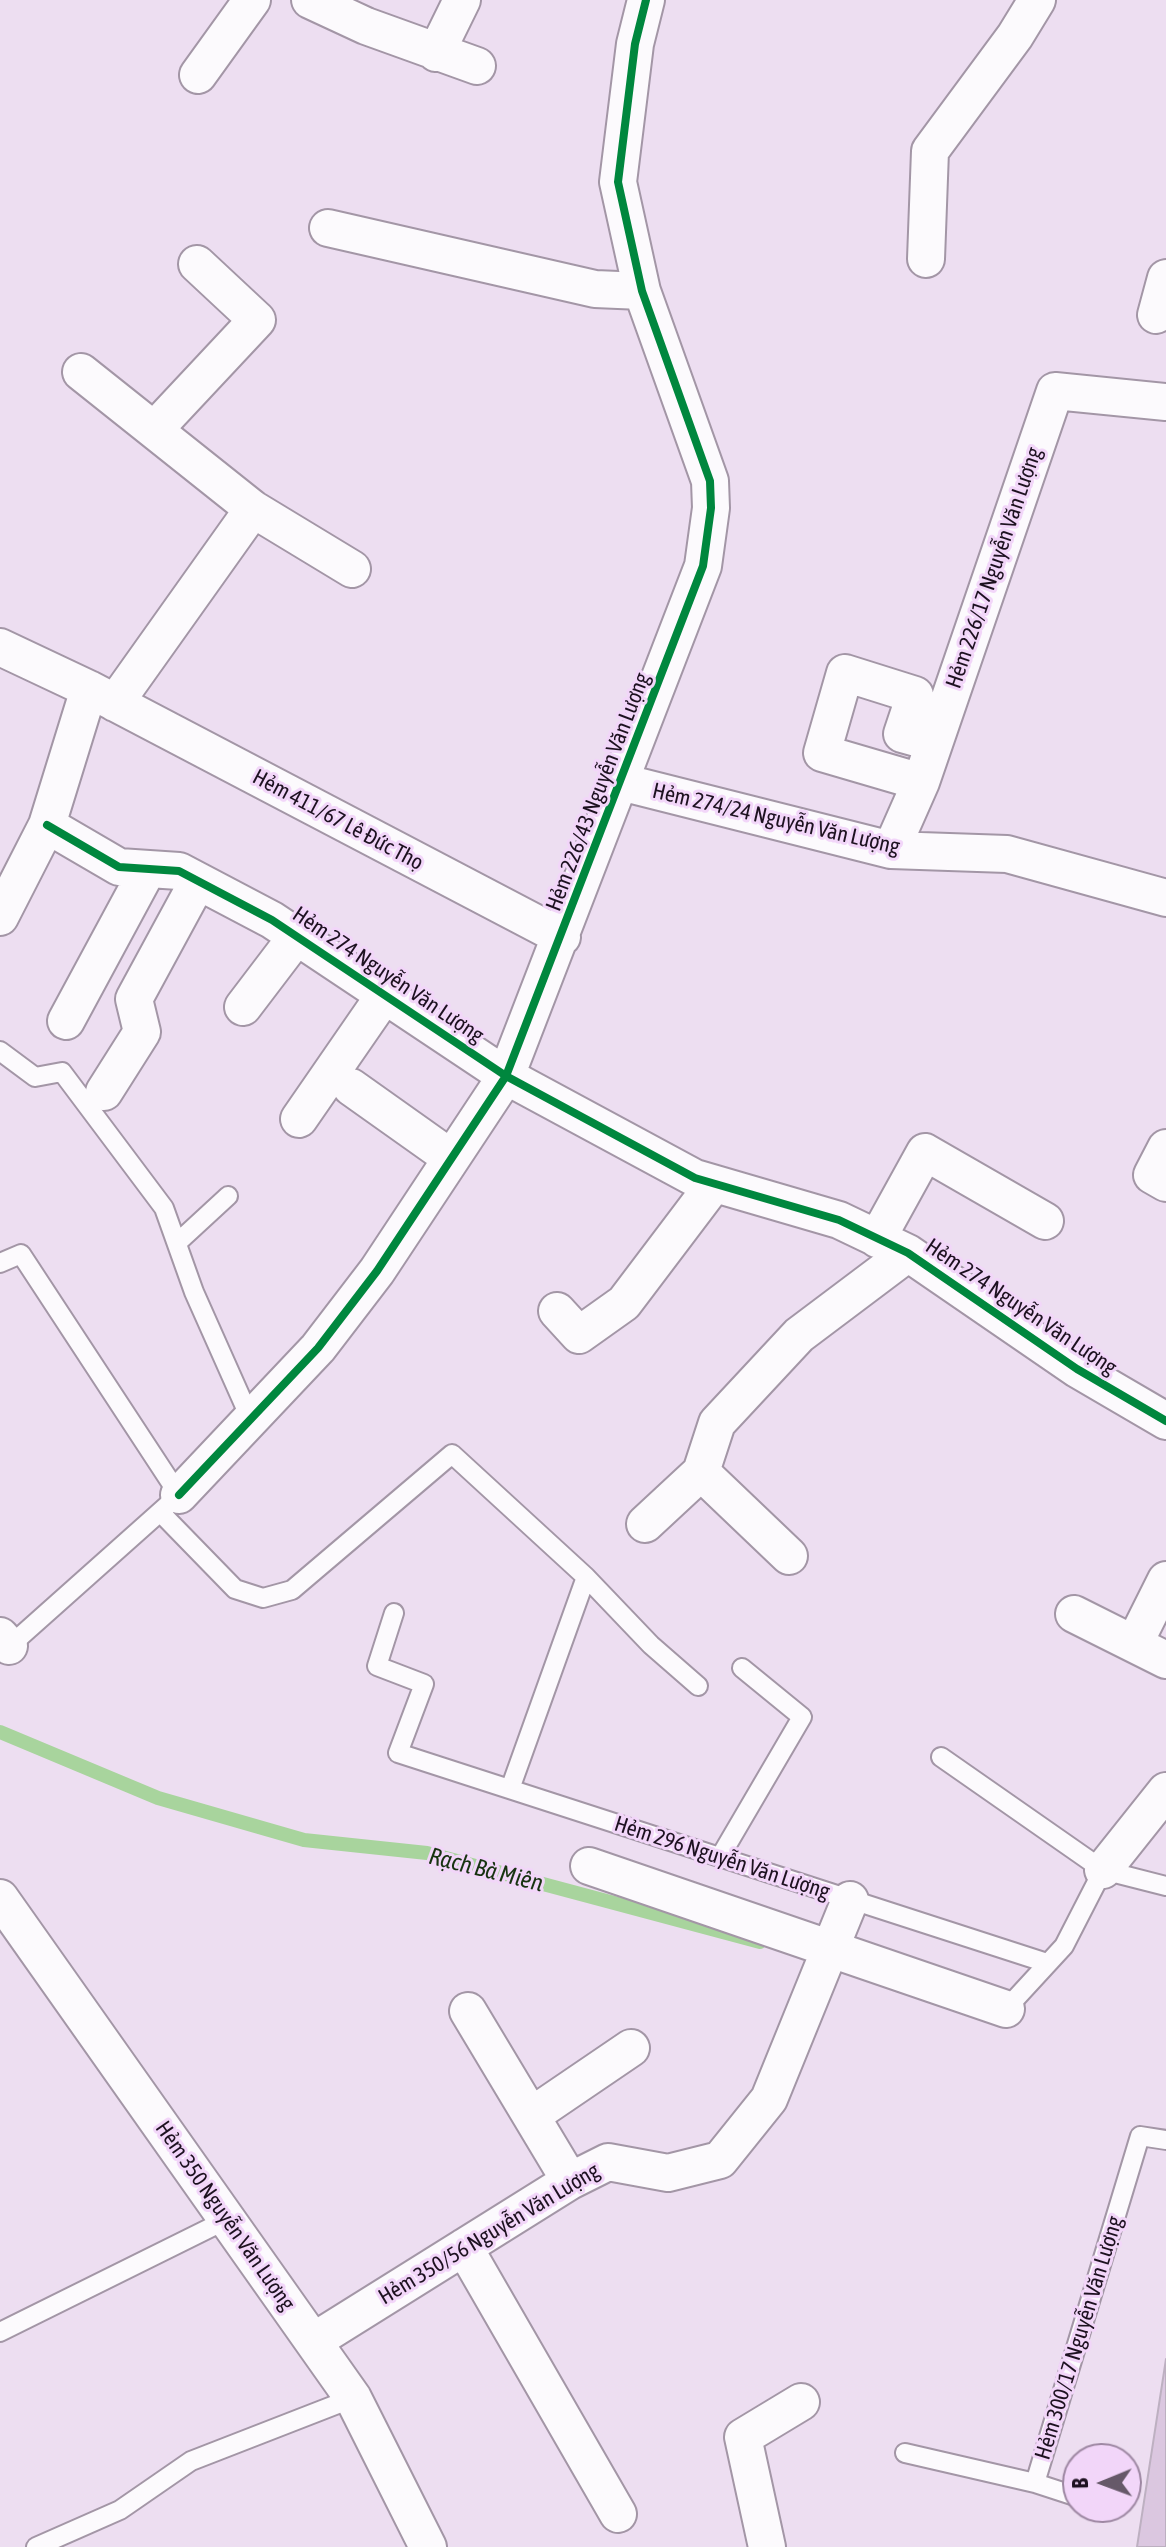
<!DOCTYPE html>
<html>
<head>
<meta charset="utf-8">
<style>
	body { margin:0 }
	#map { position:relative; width:1166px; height:2547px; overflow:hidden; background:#eddef1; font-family:"Asap Condensed",sans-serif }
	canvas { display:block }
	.north { position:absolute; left:1062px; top:2443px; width:80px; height:80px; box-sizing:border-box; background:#f2d6f9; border:2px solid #9d87a2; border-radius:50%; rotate:269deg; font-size:22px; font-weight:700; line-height:32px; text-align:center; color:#1d1120 }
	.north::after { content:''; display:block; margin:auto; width:28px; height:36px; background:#665969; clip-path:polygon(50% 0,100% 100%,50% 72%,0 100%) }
</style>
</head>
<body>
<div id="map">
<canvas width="1166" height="2547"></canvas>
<div class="north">B</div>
</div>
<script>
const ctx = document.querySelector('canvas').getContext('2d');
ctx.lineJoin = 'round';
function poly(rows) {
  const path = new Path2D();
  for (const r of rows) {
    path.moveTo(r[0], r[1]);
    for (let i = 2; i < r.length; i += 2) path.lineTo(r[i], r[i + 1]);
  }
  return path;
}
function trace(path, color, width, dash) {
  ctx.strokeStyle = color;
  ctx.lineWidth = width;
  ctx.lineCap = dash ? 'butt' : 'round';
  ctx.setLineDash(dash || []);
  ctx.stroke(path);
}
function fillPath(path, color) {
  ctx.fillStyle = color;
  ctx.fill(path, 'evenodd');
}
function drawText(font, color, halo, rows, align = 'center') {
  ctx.font = font + ' "Asap Condensed",sans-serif';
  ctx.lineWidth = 6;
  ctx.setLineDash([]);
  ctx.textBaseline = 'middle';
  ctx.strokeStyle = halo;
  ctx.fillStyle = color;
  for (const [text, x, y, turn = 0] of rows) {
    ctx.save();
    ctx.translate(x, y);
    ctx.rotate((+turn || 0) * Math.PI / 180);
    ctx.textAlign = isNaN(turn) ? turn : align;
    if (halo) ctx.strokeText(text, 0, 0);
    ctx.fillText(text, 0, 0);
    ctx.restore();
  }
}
const stream = poly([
	[0,1732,158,1798,304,1840,427,1853,760,1942]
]);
const building = poly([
	[1166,2359,1166,2547,1137,2547,1166,2359]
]);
const service = poly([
	[0,1051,35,1077,62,1072,164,1208,194,1292,251,1420],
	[177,1243,228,1196],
	[0,1263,21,1254,179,1495,4,1651],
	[160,1512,235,1589,263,1598,292,1590,452,1454,586,1577,510,1789],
	[586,1577,651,1645,698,1686],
	[394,1613,377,1666,424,1684,398,1753,1047,1963],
	[941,1757,1103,1870],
	[720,1857,802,1717,742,1668],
	[1006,2009,1064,1946,1103,1870,1166,1886],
	[0,2332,228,2219],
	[905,2453,1035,2483,1140,2136,1166,2140],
	[1035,2483,1078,2497],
	[36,2547,120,2510,191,2461,353,2398]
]);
const minor = poly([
	[310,0,366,26,477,66],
	[436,53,462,0],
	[198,75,252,0],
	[328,228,595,289,642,291],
	[926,259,930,151,1015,36,1037,0],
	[1156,315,1166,278],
	[81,372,253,509,352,569],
	[154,430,257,320,197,264],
	[0,647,89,689,562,937],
	[115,703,253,509],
	[621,782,891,850,1007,854,1166,898],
	[921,782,822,753,845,673,915,695,902,734,934,743],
	[47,825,119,867,179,871,272,920,506,1076,695,1178,839,1220,908,1253,1077,1369,1166,1421],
	[891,850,921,782,1055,391,1166,402],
	[0,917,47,825,89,689],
	[243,1007,297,936],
	[66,1021,148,869],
	[351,1087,451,1158],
	[104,1092,142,1032,134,999,198,881],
	[299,1119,386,993],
	[1166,1148,1152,1175,1166,1183],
	[877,1239,925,1152,1045,1221],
	[557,1311,579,1335,624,1303,714,1184],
	[179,1495,318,1348,377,1271,506,1076,703,566,711,508,710,481,642,291,618,182,635,44,646,0],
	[645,1524,701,1472],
	[789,1556,701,1472,717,1423,799,1335,908,1253],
	[1074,1614,1166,1660],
	[0,1636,9,1646],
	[1134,1644,1166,1580],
	[589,1866,1006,2009],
	[1103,1870,1166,1791],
	[0,1898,353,2398,428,2547],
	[468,2011,570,2181],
	[531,2116,631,2048],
	[464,2247,618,2514],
	[314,2341,570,2181,608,2162,668,2173,720,2160,769,2099,850,1900],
	[767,2547,743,2437,801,2402]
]);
const cycleway = poly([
	[47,825,119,867,179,871,272,920,506,1076,695,1178,839,1220,908,1253,1077,1369,1166,1421],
	[179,1495,318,1348,377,1271,506,1076,703,566,711,508,710,481,642,291,618,182,635,44,646,0]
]);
const streetNames = [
	["Hẻm 226/17 Nguyễn Văn Lượng",994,568,-71],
	["Hẻm 226/43 Nguyễn Văn Lượng",598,792,-69],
	["Hẻm 274/24 Nguyễn Văn Lượng",776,819,13],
	["Hẻm 411/67 Lê Đức Thọ",338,820,28],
	["Hẻm 274 Nguyễn Văn Lượng",388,975,34],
	["Hẻm 274 Nguyễn Văn Lượng",1021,1307,34],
	["Hẻm 296 Nguyễn Văn Lượng",722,1858,18],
	["Hẻm 350 Nguyễn Văn Lượng",225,2216,55],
	["Hẻm 350/56 Nguyễn Văn Lượng",489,2234,-31],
	["Hẻm 300/17 Nguyễn Văn Lượng",1079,2338,-73]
];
const waterNames = [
	["Rạch Bà Miên",486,1870,14]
];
trace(stream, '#a8d49d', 14);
fillPath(building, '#dbc7e0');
trace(building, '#bdb0c1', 2);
trace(service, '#a396a6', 22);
trace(minor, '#a396a6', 40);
trace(service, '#fcfafd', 18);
trace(minor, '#fcfafd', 36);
trace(cycleway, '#00873e', 8);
drawText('22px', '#1d1120', '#f2d6f9', streetNames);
drawText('italic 24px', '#183311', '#f2d6f9', waterNames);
</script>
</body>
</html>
